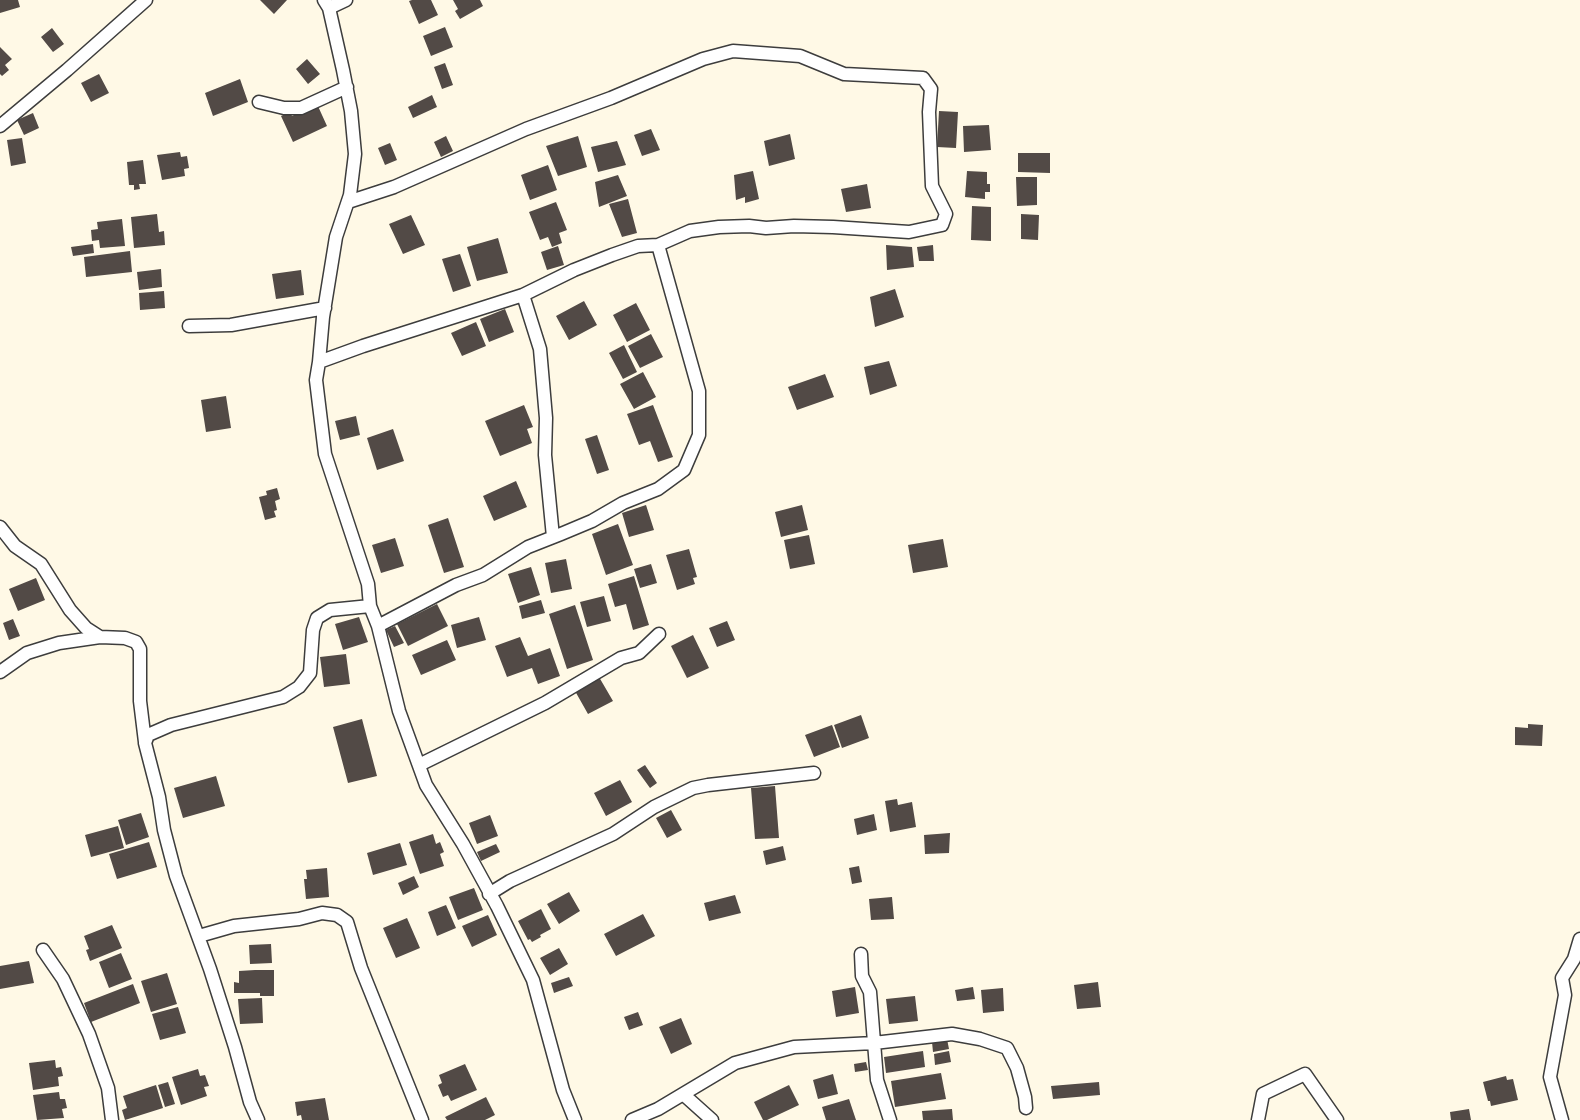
<!DOCTYPE html>
<html>
<head>
<meta charset="utf-8">
<style>
	body { margin:0 }
	canvas { display:block; background:#fff9e6 }
</style>
</head>
<body>
<canvas width="1580" height="1120"></canvas>
<script>
const ctx = document.querySelector('canvas').getContext('2d');
ctx.lineJoin = 'round';
function fillPath(path, color) {
  ctx.fillStyle = color;
  ctx.fill(path, 'evenodd');
}
function poly(rows) {
  const path = new Path2D();
  for (const r of rows) {
    path.moveTo(r[0], r[1]);
    for (let i = 2; i < r.length; i += 2) path.lineTo(r[i], r[i + 1]);
  }
  return path;
}
function trace(path, color, width, dash) {
  ctx.strokeStyle = color;
  ctx.lineWidth = width;
  ctx.lineCap = dash ? 'butt' : 'round';
  ctx.setLineDash(dash || []);
  ctx.stroke(path);
}
const building = poly([
	[0,0,18,0,20,7,0,13],
	[260,0,287,0,274,14],
	[412,0,431,0,438,15,419,24,409,1],
	[453,0,480,0,483,6,460,19,455,11,458,9],
	[445,27,453,47,431,56,423,36],
	[52,28,64,44,53,52,41,37],
	[0,47,12,59,5,65,9,70,2,76,0,74],
	[307,59,320,74,308,84,296,69],
	[445,63,453,85,442,89,434,67],
	[99,74,109,93,91,102,81,83],
	[240,79,248,102,213,116,205,93],
	[432,95,437,107,413,118,408,107],
	[317,104,327,126,293,142,281,116,290,112,292,116],
	[939,111,958,112,956,148,937,147],
	[33,113,39,128,24,135,17,120],
	[989,125,991,150,964,152,963,126],
	[651,129,660,150,642,156,634,135],
	[790,134,795,159,769,166,764,141],
	[446,136,453,151,441,157,434,142],
	[578,136,587,167,558,176,546,146],
	[22,138,26,163,11,166,7,140],
	[617,141,626,165,598,172,591,147],
	[390,143,397,160,385,165,378,148],
	[180,152,181,157,187,156,189,168,184,169,185,176,162,180,157,155],
	[1018,153,1050,153,1050,173,1018,172],
	[143,160,146,184,139,184,140,189,134,190,134,185,129,185,127,162],
	[548,165,557,190,530,200,521,175],
	[753,171,759,199,745,203,745,197,736,200,734,175],
	[967,171,987,172,987,184,990,184,990,192,985,192,985,199,965,197],
	[618,175,627,196,599,207,595,182],
	[1016,177,1037,177,1037,205,1017,206],
	[867,184,871,208,846,212,841,189],
	[628,199,637,233,622,237,609,204],
	[556,202,567,230,559,233,562,243,552,247,548,237,540,240,529,212],
	[972,206,991,207,991,241,971,240],
	[157,214,159,232,164,231,165,245,134,248,131,217],
	[1021,214,1039,215,1038,240,1021,239],
	[411,215,425,245,403,254,389,224],
	[122,219,125,246,100,248,99,240,92,241,91,230,98,229,97,222],
	[498,238,508,273,477,281,467,247],
	[93,244,94,253,73,256,71,247],
	[886,245,912,247,914,267,887,270],
	[933,245,934,261,919,261,917,247],
	[558,246,564,265,547,270,541,252],
	[130,251,132,272,86,277,84,257],
	[460,254,471,286,453,292,442,259],
	[161,269,162,287,139,290,137,272],
	[301,270,304,295,276,299,272,274],
	[895,289,904,317,875,327,870,297],
	[164,291,165,308,140,310,139,293],
	[584,301,597,325,569,340,556,316],
	[636,303,650,330,627,342,613,315],
	[505,309,514,332,489,342,480,319],
	[476,322,486,346,462,356,451,333],
	[651,334,663,357,640,368,628,346],
	[624,345,637,372,623,379,609,353],
	[889,361,897,386,870,395,864,367],
	[643,372,656,397,634,409,620,384],
	[825,374,834,397,797,410,788,387],
	[226,396,231,428,206,432,201,400],
	[524,405,533,427,527,429,532,443,500,456,485,421],
	[653,405,673,457,658,462,650,441,639,445,627,414],
	[356,416,360,435,340,440,335,421],
	[393,429,404,461,377,470,367,438],
	[597,435,609,470,597,474,585,439],
	[516,481,527,507,494,521,483,496],
	[277,488,280,499,275,501,277,510,274,511,276,517,265,520,259,497,267,495,266,491],
	[646,505,654,530,629,537,622,513],
	[802,505,808,530,781,537,775,512],
	[448,518,464,567,444,573,428,525],
	[618,524,633,565,606,575,592,534],
	[809,535,815,564,790,569,784,540],
	[395,538,404,566,381,573,372,545],
	[943,539,948,567,913,573,908,545],
	[689,549,697,577,693,578,695,584,677,590,666,555],
	[566,559,572,589,551,593,545,563],
	[651,564,657,583,640,588,634,569],
	[531,567,540,595,518,603,508,574],
	[634,576,649,625,633,630,626,604,615,607,608,584],
	[36,578,45,600,18,611,9,589],
	[604,596,611,621,587,627,580,602],
	[541,600,545,613,522,619,519,606],
	[437,604,448,626,408,646,397,624],
	[575,605,593,660,567,669,549,614],
	[359,617,368,642,343,650,335,624],
	[479,617,486,640,457,648,451,625],
	[13,619,20,636,9,640,3,623],
	[727,621,735,640,717,647,709,628],
	[395,626,404,643,394,647,386,630],
	[693,635,709,668,687,678,671,646],
	[520,637,528,656,550,648,560,676,538,684,532,668,507,677,495,646],
	[447,640,456,660,421,675,412,655],
	[346,654,350,684,324,687,320,657],
	[599,677,613,701,588,714,575,691],
	[861,715,869,738,842,748,834,725],
	[362,719,377,776,348,783,333,727],
	[1528,724,1543,725,1542,746,1515,745,1515,727,1528,728],
	[832,725,840,747,814,757,805,735],
	[645,765,657,783,650,788,637,770],
	[216,776,225,806,183,818,174,788],
	[620,780,632,802,606,816,594,793],
	[775,786,779,838,755,839,751,788],
	[897,799,898,805,912,802,916,827,890,832,885,801],
	[671,810,682,830,667,838,656,818],
	[141,813,149,837,126,845,118,820],
	[874,814,877,830,857,835,854,819],
	[490,815,498,836,477,844,469,823],
	[118,826,124,848,91,857,85,835],
	[950,833,949,853,925,854,924,835],
	[433,834,436,844,440,842,444,852,440,854,444,866,420,874,409,842],
	[149,842,157,867,117,879,109,854],
	[400,843,407,865,373,875,367,853],
	[496,844,500,852,481,861,477,852],
	[783,846,786,860,766,865,763,851],
	[859,866,862,882,852,884,849,868],
	[327,868,329,897,306,899,304,879,307,879,306,870],
	[414,876,419,887,403,895,398,883],
	[474,888,483,910,458,920,449,897],
	[569,892,580,911,559,924,547,904],
	[735,895,741,913,709,921,704,903],
	[892,897,894,919,871,920,869,899],
	[446,905,456,928,437,936,428,912],
	[541,909,551,929,540,935,541,937,532,942,530,939,528,940,518,921],
	[643,914,655,936,616,956,604,934],
	[488,915,497,935,472,947,462,926],
	[407,918,420,948,396,958,383,928],
	[112,925,122,948,90,961,86,950,89,949,84,936],
	[271,944,272,963,250,964,249,945],
	[559,948,568,964,550,975,540,958],
	[121,953,132,979,109,988,99,962],
	[29,961,34,983,0,989,0,966],
	[255,970,274,970,274,996,260,996,260,993,234,993,234,982,239,983,239,971],
	[167,973,177,1004,151,1012,141,981],
	[569,977,573,986,554,993,551,983],
	[1098,982,1101,1007,1077,1009,1074,985],
	[133,984,140,1003,91,1022,84,1003],
	[855,987,859,1013,836,1017,832,991],
	[973,987,975,999,957,1001,955,990],
	[1003,988,1004,1011,983,1013,981,990],
	[915,996,918,1021,889,1024,886,999],
	[262,998,263,1023,240,1024,238,999],
	[178,1007,186,1033,160,1040,152,1014],
	[638,1012,643,1025,629,1030,624,1017],
	[681,1018,692,1044,671,1054,659,1027],
	[947,1039,949,1049,933,1052,932,1042],
	[923,1051,925,1067,886,1073,884,1057],
	[949,1051,951,1062,935,1065,934,1054],
	[55,1060,56,1068,61,1067,63,1076,58,1077,59,1086,33,1090,29,1063],
	[866,1062,868,1070,855,1072,854,1064],
	[465,1064,477,1090,451,1101,448,1095,443,1097,438,1085,442,1083,439,1075],
	[198,1069,200,1076,205,1075,209,1086,204,1087,207,1096,181,1105,172,1077],
	[941,1073,946,1099,895,1107,891,1081],
	[833,1074,838,1094,818,1099,813,1080],
	[1506,1076,1507,1080,1513,1079,1518,1100,1491,1106,1490,1101,1488,1101,1483,1082],
	[168,1082,175,1104,165,1107,158,1085],
	[1099,1082,1100,1095,1053,1099,1051,1086],
	[156,1085,163,1108,125,1120,122,1110,127,1108,123,1096],
	[789,1085,799,1105,767,1120,763,1120,754,1102],
	[59,1092,60,1099,65,1099,67,1108,62,1109,64,1118,37,1120,33,1095],
	[486,1097,495,1115,485,1120,447,1120,445,1117],
	[325,1098,329,1120,302,1120,301,1115,297,1116,295,1102],
	[849,1099,856,1120,826,1120,822,1107],
	[952,1109,953,1120,923,1120,922,1111],
	[1469,1109,1471,1120,1451,1120,1450,1112]
]);
const minor = poly([
	[324,0,329,8,343,70,351,111,355,154,350,195,336,237,323,317,319,362,316,380,325,454,368,584,370,606,378,626,399,711,426,785,463,844,497,906,533,980,563,1090,575,1120],
	[329,8,346,0],
	[259,102,284,108,301,108,347,87],
	[0,126,67,70,146,0],
	[348,202,394,187,526,129,611,98,703,59,733,51,800,56,844,74,923,78,931,89,929,112,932,186,946,214,942,225,909,232,833,227,794,226,766,228,749,226,719,227,690,231,658,245],
	[189,326,231,325,325,308],
	[319,362,363,346,523,295],
	[0,527,15,546,41,564,70,610,86,628,100,637],
	[378,626,456,585,483,575,528,547,561,534,592,521,623,503,658,489,684,470,699,435,699,391,658,245,638,246,612,255,574,270,523,295,540,349,546,418,545,455,553,537],
	[0,672,27,653,59,643,100,637,125,638,136,642,140,649,140,701,145,742],
	[419,765,545,703,621,658,639,653,659,634],
	[489,894,510,881,613,834,654,807,693,788,708,785,814,773],
	[199,936,234,926,299,919,322,913,337,915,347,922,361,968,422,1120],
	[43,950,63,979,89,1034,108,1088,112,1120],
	[861,954,862,976,870,992,877,1080,890,1120],
	[683,1094,712,1120],
	[258,1120,250,1102,235,1047,210,969,176,876,164,830,159,797,145,743,148,735,171,725,283,697,299,687,310,673,313,630,317,618,330,610,370,606],
	[632,1120,658,1109,735,1063,794,1047,874,1043,952,1034,980,1039,1007,1048,1017,1068,1025,1097,1026,1108],
	[1258,1120,1263,1094,1305,1074,1337,1120],
	[1562,1120,1550,1077,1565,995,1562,978,1574,959,1580,939]
]);
fillPath(building, '#524a46');
trace(minor, '#3d3d3d', 15);
trace(minor, '#fff', 12);
</script>
</body>
</html>
